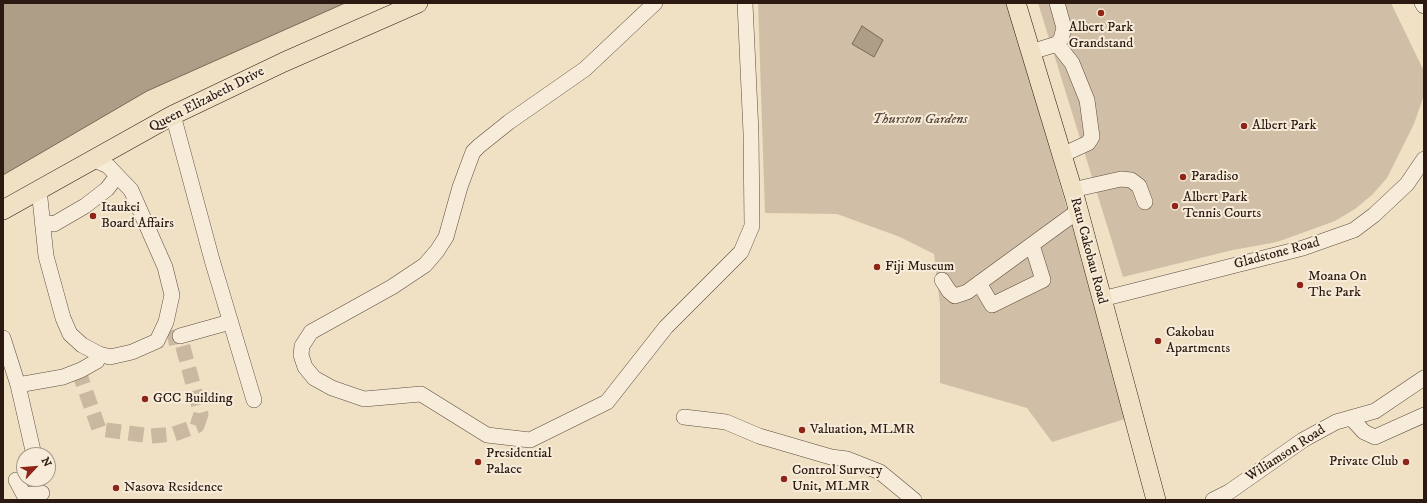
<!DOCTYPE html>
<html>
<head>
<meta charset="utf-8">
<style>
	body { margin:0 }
	#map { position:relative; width:1427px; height:503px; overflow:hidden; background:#f1e1c4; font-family:"IM FELL DW Pica",serif }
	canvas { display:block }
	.frame { position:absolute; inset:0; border:4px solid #2c1911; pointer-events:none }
	.north { position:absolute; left:16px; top:447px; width:40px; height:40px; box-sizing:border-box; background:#f6ecd9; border:1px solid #a59889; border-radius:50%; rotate:64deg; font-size:11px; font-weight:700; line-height:16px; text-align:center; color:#2c1911 }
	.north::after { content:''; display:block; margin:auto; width:14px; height:18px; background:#8f2418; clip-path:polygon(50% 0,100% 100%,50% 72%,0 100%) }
</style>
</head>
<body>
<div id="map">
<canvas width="1427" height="503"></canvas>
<div class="frame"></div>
<div class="north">N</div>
</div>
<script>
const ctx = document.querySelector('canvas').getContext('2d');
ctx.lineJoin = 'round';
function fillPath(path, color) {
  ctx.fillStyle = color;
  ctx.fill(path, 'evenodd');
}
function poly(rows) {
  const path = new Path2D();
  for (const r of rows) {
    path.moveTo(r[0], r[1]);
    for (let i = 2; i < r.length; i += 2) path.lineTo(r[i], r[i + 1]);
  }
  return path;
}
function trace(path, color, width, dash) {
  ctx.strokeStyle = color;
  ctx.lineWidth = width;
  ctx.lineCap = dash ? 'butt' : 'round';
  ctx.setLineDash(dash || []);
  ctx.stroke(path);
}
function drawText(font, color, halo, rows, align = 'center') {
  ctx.font = font + ' "IM FELL DW Pica",serif';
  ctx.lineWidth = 4;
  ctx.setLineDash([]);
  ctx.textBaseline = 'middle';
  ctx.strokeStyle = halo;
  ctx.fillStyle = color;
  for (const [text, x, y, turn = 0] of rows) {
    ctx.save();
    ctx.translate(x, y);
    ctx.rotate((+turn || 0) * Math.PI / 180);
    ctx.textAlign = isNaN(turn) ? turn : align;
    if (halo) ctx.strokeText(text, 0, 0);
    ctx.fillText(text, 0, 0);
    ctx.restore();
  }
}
const green = poly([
	[758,3,1007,3,1128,418,1052,442,1027,408,940,383,940,305,934,254,900,237,837,214,765,213],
	[1038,3,1391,3,1424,71,1424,95,1414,124,1387,178,1372,195,1355,209,1335,221,1277,242,1233,250,1123,277]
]);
const water = poly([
	[3,3,345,3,147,91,3,175,3,3],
	[862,26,883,40,874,57,852,44,862,26]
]);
const minorTunnel = poly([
	[81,370,81,378,99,429,151,436,174,434,197,426,201,414,180,336,157,341]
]);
const minor = poly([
	[655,3,585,69,509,122,479,146,473,152,460,187,446,237,437,251,425,265,392,287,311,332,302,346,301,355,305,367,314,378,332,388,364,399,421,394,487,435,530,440,607,402,666,327,741,252,752,226,751,133,745,3],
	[1422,3,1424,6],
	[1057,44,1072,63,1087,100,1092,137,1088,143,1062,155],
	[1031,52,1057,44,1061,39,1064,28,1057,3],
	[173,115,212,260,254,400],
	[39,189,46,256,63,318,70,334,82,345,99,354,110,357,132,352,157,341,166,322,172,295,165,267,131,190,108,166,95,160],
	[1072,190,1121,179,1131,180,1139,186,1145,202],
	[42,222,54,224,85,206,107,189,117,176],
	[942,280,949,291,955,296,967,292,1078,211],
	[979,283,992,305,1043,280,1032,245],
	[1102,299,1303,248,1354,230,1374,215,1407,184,1424,159],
	[180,336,230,322],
	[3,338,18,385,34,455],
	[18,385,63,377,81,370,97,361,99,354],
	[684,417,726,422,759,436,831,457,847,459,880,472,914,500],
	[1351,418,1364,432,1375,437,1424,415],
	[16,480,24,495,42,493],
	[1213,500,1229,492,1303,440,1336,422,1375,411,1424,378]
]);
const major = poly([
	[1016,3,1075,198,1156,500],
	[3,210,173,115,284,62,418,3]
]);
const markers = [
	[1101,13,4,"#8f2418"],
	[1244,126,4,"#8f2418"],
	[1183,177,4,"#8f2418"],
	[1175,206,4,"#8f2418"],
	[93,216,4,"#8f2418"],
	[877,267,4,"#8f2418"],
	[1300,285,4,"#8f2418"],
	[1158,341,4,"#8f2418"],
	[145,399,4,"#8f2418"],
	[802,430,4,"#8f2418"],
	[478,462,4,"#8f2418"],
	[1406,462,4,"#8f2418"],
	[784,479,4,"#8f2418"],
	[116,488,4,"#8f2418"]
];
const poiNames = [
	["Albert Park",1101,28,"center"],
	["Grandstand",1101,44,"center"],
	["Albert Park",1252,126],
	["Paradiso",1191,177],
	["Albert Park",1183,198],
	["Tennis Courts",1183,214],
	["Itaukei",101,208],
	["Board Affairs",101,224],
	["Fiji Museum",885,267],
	["Moana On",1308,277],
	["The Park",1308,293],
	["Cakobau",1166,333],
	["Apartments",1166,349],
	["GCC Building",153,399],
	["Valuation, MLMR",810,430],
	["Presidential",486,454],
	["Palace",486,470],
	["Private Club",1398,462,"right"],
	["Control Survery",792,471],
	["Unit, MLMR",792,487],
	["Nasova Residence",124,488]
];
const streetNames = [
	["Queen Elizabeth Drive",207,100,-27],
	["Ratu Cakobau Road",1088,251,75],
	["Gladstone Road",1277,254,-15],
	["Wiliamson Road",1286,454,-33]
];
const parkNames = [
	["Thurston Gardens",920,120]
];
fillPath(green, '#d0bfa6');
fillPath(water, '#ae9d87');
trace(water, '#7a6858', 1);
trace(minorTunnel, '#cab9a0', 15, [15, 8]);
trace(minor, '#5d4b3e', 16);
trace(major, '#2c1911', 20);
trace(minor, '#f6ecd9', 15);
trace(major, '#f1e1c4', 19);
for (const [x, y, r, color] of markers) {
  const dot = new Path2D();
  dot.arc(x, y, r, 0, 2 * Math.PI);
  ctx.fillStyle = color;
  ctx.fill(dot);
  trace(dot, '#f6ecd9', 1.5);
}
drawText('14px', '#2c1911', '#f6ecd9', poiNames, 'left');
drawText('14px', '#2c1911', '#f6ecd9', streetNames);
drawText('italic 14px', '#5d4b3e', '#f6ecd9', parkNames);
</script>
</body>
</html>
